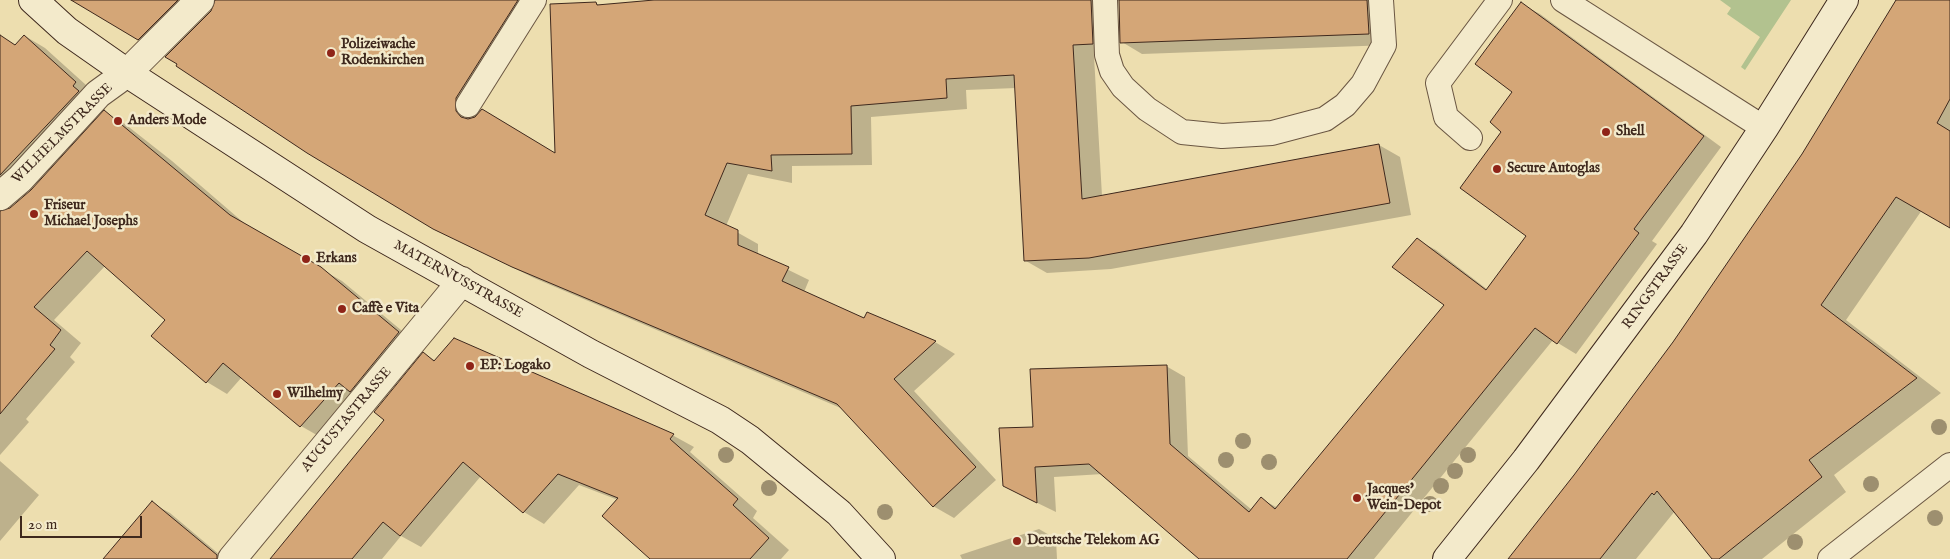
<!DOCTYPE html>
<html>
<head>
<meta charset="utf-8">
<style>
	body { margin:0 }
	#map { position:relative; width:1950px; height:559px; overflow:hidden; background:#eddeaf; font-family:"IM FELL English",serif }
	canvas { display:block }
	.scale { position:absolute; left:20px; top:516px; width:122px; height:22px; box-sizing:border-box; border:2px solid #3e281d; border-top:0; padding-left:6px; font-size:15px; line-height:18px; white-space:nowrap; color:#3e281d; -webkit-text-stroke:4px #f3eacb; paint-order:stroke }
</style>
</head>
<body>
<div id="map">
<canvas width="1950" height="559"></canvas>
<div class="scale">20 m</div>
</div>
<script>
const ctx = document.querySelector('canvas').getContext('2d');
ctx.lineJoin = 'round';
function fillPath(path, color) {
  ctx.fillStyle = color;
  ctx.fill(path, 'evenodd');
}
function poly(rows) {
  const path = new Path2D();
  for (const r of rows) {
    path.moveTo(r[0], r[1]);
    for (let i = 2; i < r.length; i += 2) path.lineTo(r[i], r[i + 1]);
  }
  return path;
}
function trace(path, color, width, dash) {
  ctx.strokeStyle = color;
  ctx.lineWidth = width;
  ctx.lineCap = dash ? 'butt' : 'round';
  ctx.setLineDash(dash || []);
  ctx.stroke(path);
}
function drawText(font, color, halo, rows, align = 'center') {
  ctx.font = font + ' "IM FELL English",serif';
  ctx.lineWidth = 5;
  ctx.setLineDash([]);
  ctx.textBaseline = 'middle';
  ctx.strokeStyle = halo;
  ctx.fillStyle = color;
  for (const [text, x, y, turn = 0] of rows) {
    ctx.save();
    ctx.translate(x, y);
    ctx.rotate((+turn || 0) * Math.PI / 180);
    ctx.textAlign = isNaN(turn) ? turn : align;
    if (halo) ctx.strokeText(text, 0, 0);
    ctx.fillText(text, 0, 0);
    ctx.restore();
  }
}
const green = poly([
	[1720,0,1791,0,1745,70,1741,67,1760,37,1727,14,1731,8]
]);
const shadow = poly([
	[73,0,211,0,159,51],
	[216,0,529,0,475,119,556,155,596,3,600,6,669,0,1118,0,1112,12,1113,55,1094,56,1102,196,1379,145,1400,157,1411,215,1111,269,1047,273,1026,261,1016,88,966,90,967,109,871,117,872,165,792,166,792,183,748,174,726,226,758,244,758,255,809,280,804,292,865,319,868,313,935,342,955,354,914,391,996,480,954,518,933,506,843,409,534,278,434,228,212,11],
	[1119,0,1393,0,1390,45,1142,54,1122,42],
	[1896,0,1950,0,1950,226,1922,210,1846,320,1941,393,1834,475,1846,492,1762,559,1714,559,1675,511,1636,559,1509,559,1575,476,1674,343,1803,155],
	[1521,4,1540,14,1721,147,1652,241,1657,244,1576,354,1553,340,1374,559,1200,559,1103,474,1054,477,1056,512,1023,496,1035,428,1166,366,1185,377,1188,456,1252,510,1261,499,1278,508,1445,305,1417,240,1436,250,1488,290,1528,236,1503,132,1514,91],
	[0,35,16,46,25,36,45,48,96,94,6,203,5,212,32,191,104,112,125,124,172,161,251,229,342,281,419,345,322,438,301,426,242,377,227,394,207,382,166,320,106,265,54,320,81,343,70,357,75,362,26,419,29,422,0,455],
	[424,354,436,361,622,412,674,436,694,447,690,452,757,511,753,518,789,550,781,559,652,559,618,500,579,485,544,524,524,512,481,476,421,547,401,536,382,559,271,559,386,420],
	[0,461,39,495,0,541],
	[152,503,170,513,220,555,216,559,105,559],
	[1039,529,1056,539,1057,559,962,559,960,555]
]);
const building = poly([
	[71,0,178,0,138,40,71,0],
	[215,0,518,0,456,98,456,111,461,117,468,119,475,117,482,109,555,153,550,4,596,2,597,5,654,0,1091,0,1093,44,1073,45,1082,199,1379,144,1390,203,1089,258,1024,261,1014,75,946,79,947,98,851,106,852,154,771,155,772,171,727,163,705,215,738,230,738,245,789,267,782,281,864,318,867,312,936,341,894,379,976,467,933,507,837,404,512,267,433,229,307,153,176,66,177,64,165,57,211,11,215,0],
	[1119,0,1367,0,1369,34,1120,43,1119,0],
	[1896,0,1950,0,1950,99,1937,123,1950,131,1950,228,1896,197,1821,305,1917,378,1809,460,1822,477,1719,559,1712,559,1657,491,1654,495,1652,493,1600,559,1508,559,1574,475,1673,342,1802,154,1896,0],
	[1521,2,1704,136,1634,229,1639,233,1557,344,1535,328,1347,559,1199,559,1089,464,1035,467,1037,503,1003,486,999,428,1033,427,1030,369,1167,365,1170,444,1249,512,1261,497,1275,509,1444,305,1392,267,1417,238,1486,290,1526,236,1460,188,1501,132,1490,122,1512,92,1475,64,1521,2],
	[0,35,15,45,24,35,76,82,73,86,79,91,0,175,0,35],
	[104,110,230,215,321,267,399,332,350,392,339,383,300,427,223,363,206,383,151,336,165,320,87,251,34,307,61,330,50,345,55,349,0,414,0,211,10,208,31,190,104,110],
	[454,338,674,434,670,439,738,499,733,505,769,538,750,559,650,559,602,516,618,498,558,474,523,513,463,462,400,536,383,522,352,559,270,559,384,420,374,412,423,352,434,361,454,338],
	[152,501,217,555,217,559,103,559,152,501]
]);
const lane = poly([
	[1105,0,1107,55,1112,71,1123,87,1147,109,1182,132,1222,136,1272,133,1325,119,1345,105,1363,84,1384,45,1381,0],
	[1563,0,1764,128],
	[468,105,534,0],
	[1470,138,1446,117,1438,83,1500,0],
	[1830,559,1950,465]
]);
const street = poly([
	[0,196,20,179,98,94,127,73,200,0],
	[232,559,462,281]
]);
const secondary = poly([
	[33,0,67,31,127,73,367,229,591,354,720,420,750,440,839,513,881,559],
	[1447,559,1526,460,1694,234,1764,128,1844,0]
]);
const trees = [
	[1939,427],
	[1243,441],
	[726,455],
	[1468,455],
	[1226,460],
	[1269,462],
	[1455,471],
	[1871,484],
	[1441,486],
	[769,488],
	[1430,504],
	[885,512],
	[1935,518],
	[1795,542]
];
const markers = [
	[331,53,5,"#8f2418"],
	[118,121,5,"#8f2418"],
	[1606,132,5,"#8f2418"],
	[1497,169,5,"#8f2418"],
	[34,214,5,"#8f2418"],
	[306,259,5,"#8f2418"],
	[342,309,5,"#8f2418"],
	[470,366,5,"#8f2418"],
	[277,394,5,"#8f2418"],
	[1357,498,5,"#8f2418"],
	[1017,541,5,"#8f2418"]
];
const poiNames = [
	["Polizeiwache",341,45],
	["Rodenkirchen",341,61],
	["Anders Mode",128,121],
	["Shell",1616,132],
	["Secure Autoglas",1507,169],
	["Friseur",44,206],
	["Michael Josephs",44,222],
	["Erkans",316,259],
	["Caffè e Vita",352,309],
	["EP: Logako",480,366],
	["Wilhelmy",287,394],
	["Jacques'",1367,490],
	["Wein-Depot",1367,506],
	["Deutsche Telekom AG",1027,541]
];
const streetNames = [
	["WILHELMSTRASSE",63,134,-45],
	["MATERNUSSTRASSE",458,280,29],
	["RINGSTRASSE",1656,287,-54],
	["AUGUSTASTRASSE",347,420,-50]
];
fillPath(green, '#b2c28f');
fillPath(shadow, '#0003');
fillPath(building, '#d4a677');
trace(building, '#3e281d', 1);
trace(lane, '#6a5642', 26);
trace(street, '#6a5642', 30);
trace(secondary, '#3e281d', 30);
trace(lane, '#f3eacb', 24);
trace(street, '#f3eacb', 28);
trace(secondary, '#f3eacb', 28);
ctx.fillStyle = '#9d8f6f';
for (const [x, y] of trees) {
  ctx.beginPath();
  ctx.arc(x, y, 8, 0, 2 * Math.PI);
  ctx.fill();
}
for (const [x, y, r, color] of markers) {
  const dot = new Path2D();
  dot.arc(x, y, r, 0, 2 * Math.PI);
  ctx.fillStyle = color;
  ctx.fill(dot);
  trace(dot, '#f3eacb', 2);
}
drawText('bold 14px', '#3e281d', '#f3eacb', poiNames, 'left');
drawText('14px', '#3e281d', '#f3eacb', streetNames);
</script>
</body>
</html>
